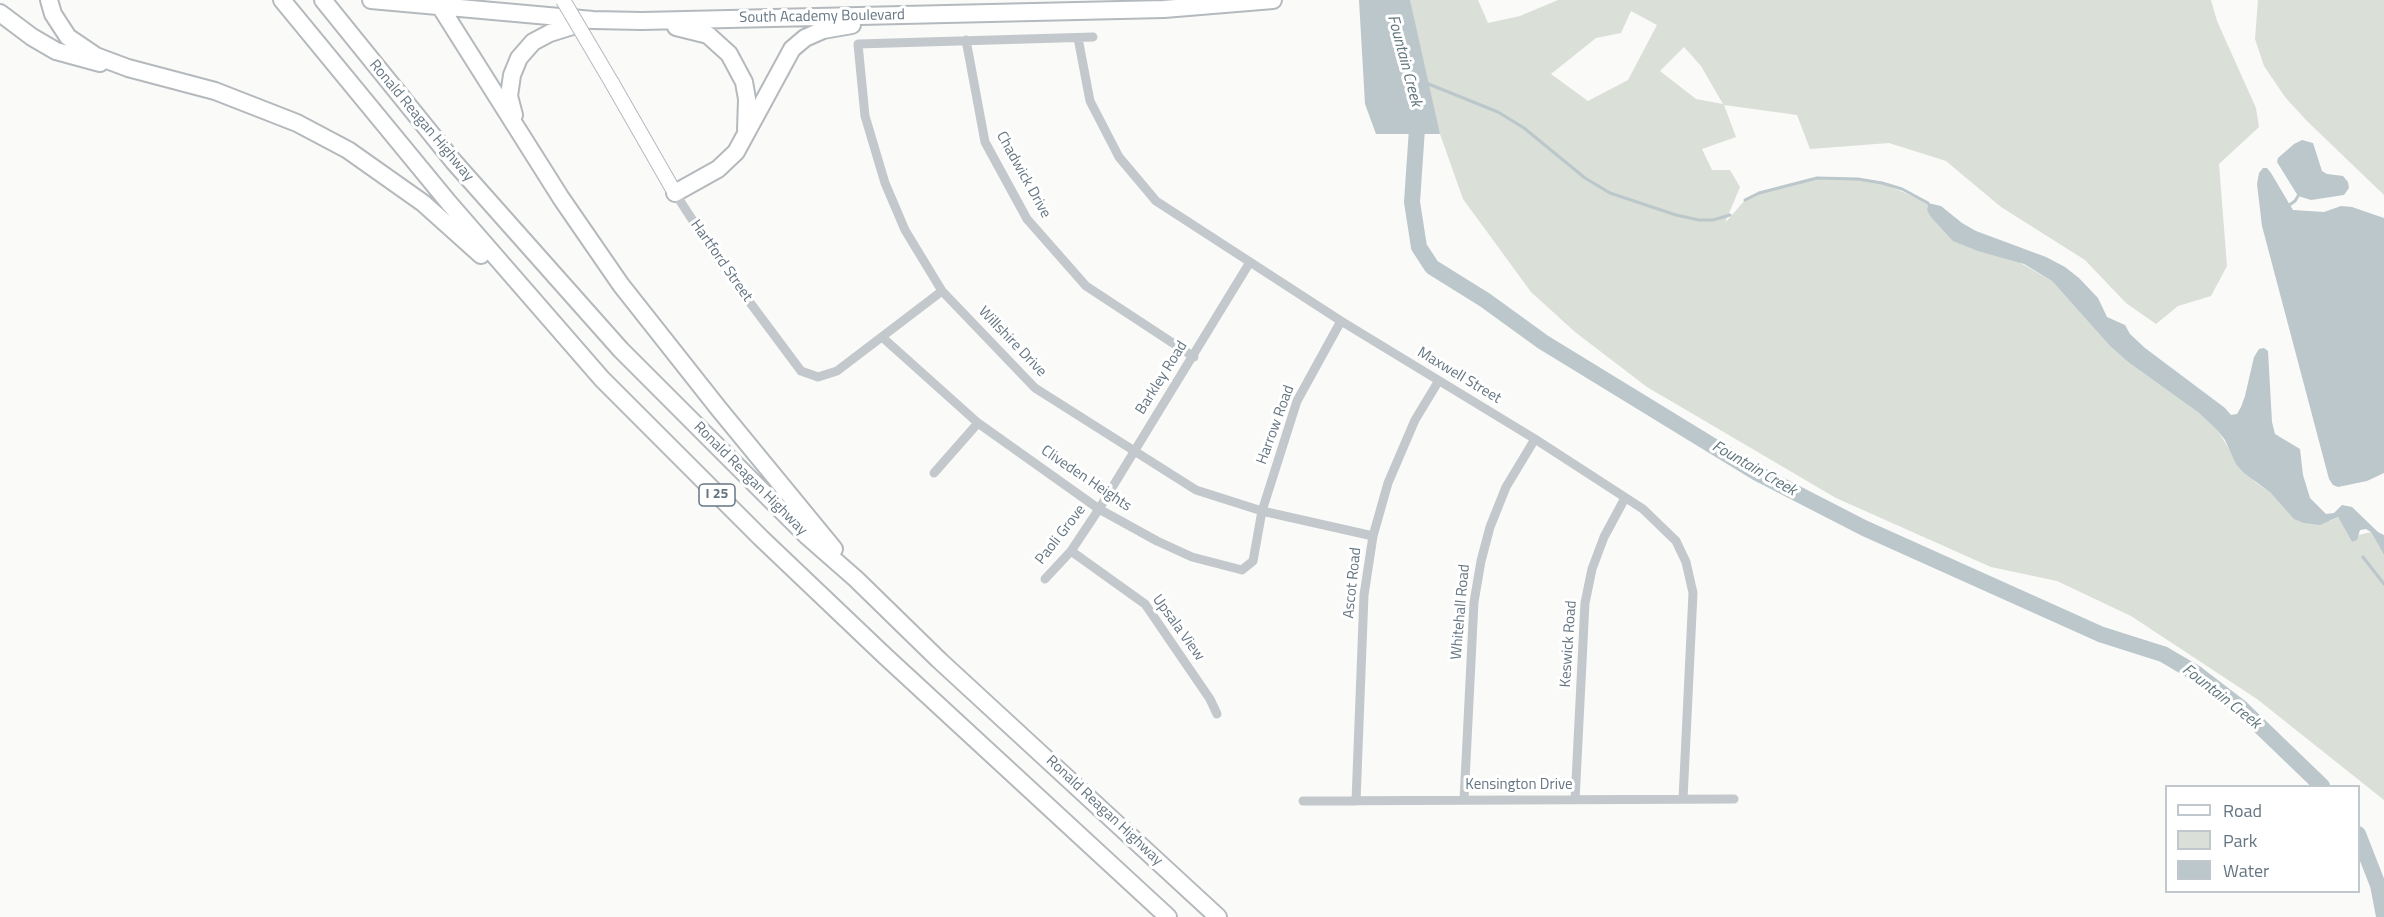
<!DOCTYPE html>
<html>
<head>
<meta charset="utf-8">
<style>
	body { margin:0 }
	#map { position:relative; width:2384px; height:917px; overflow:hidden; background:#fafaf8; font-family:"Titillium Web",sans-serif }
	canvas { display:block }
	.legend { position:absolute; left:2165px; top:785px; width:195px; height:108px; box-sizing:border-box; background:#fff; border:2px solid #c1c8cd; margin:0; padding:8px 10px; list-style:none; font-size:18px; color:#657683 }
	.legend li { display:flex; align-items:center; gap:12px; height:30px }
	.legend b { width:30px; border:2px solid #c1c8cd }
</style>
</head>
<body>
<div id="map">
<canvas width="2384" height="917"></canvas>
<ul class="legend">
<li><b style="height:8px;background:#fff"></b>Road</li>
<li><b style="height:16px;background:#dadfd7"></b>Park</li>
<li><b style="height:16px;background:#bbc7cb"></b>Water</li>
</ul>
</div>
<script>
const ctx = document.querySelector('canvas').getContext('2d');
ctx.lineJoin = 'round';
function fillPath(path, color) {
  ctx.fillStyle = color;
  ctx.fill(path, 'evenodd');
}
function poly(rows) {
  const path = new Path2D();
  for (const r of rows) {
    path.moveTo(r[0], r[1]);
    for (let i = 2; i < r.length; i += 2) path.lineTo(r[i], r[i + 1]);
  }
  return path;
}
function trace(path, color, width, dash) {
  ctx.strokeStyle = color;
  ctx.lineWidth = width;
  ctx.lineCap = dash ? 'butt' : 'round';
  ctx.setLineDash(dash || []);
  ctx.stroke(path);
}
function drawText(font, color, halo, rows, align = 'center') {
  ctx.font = font + ' "Titillium Web",sans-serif';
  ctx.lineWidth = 6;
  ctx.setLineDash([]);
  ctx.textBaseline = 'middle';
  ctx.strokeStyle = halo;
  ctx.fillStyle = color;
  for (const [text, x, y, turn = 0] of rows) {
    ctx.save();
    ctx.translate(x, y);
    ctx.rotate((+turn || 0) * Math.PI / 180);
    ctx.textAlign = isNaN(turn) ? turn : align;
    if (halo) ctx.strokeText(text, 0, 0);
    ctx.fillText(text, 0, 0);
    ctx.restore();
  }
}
const green = poly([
	[1410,0,1478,0,1488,23,1520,16,1558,0,2211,0,2217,21,2256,108,2259,127,2219,164,2227,266,2211,296,2178,306,2156,324,2126,303,2085,260,2001,207,1946,161,1889,143,1810,149,1797,115,1724,105,1736,137,1702,149,1712,170,1730,170,1740,187,1725,223,1745,200,1759,193,1817,178,1849,179,1882,183,1928,203,1927,210,2052,281,2110,346,2128,362,2199,413,2218,431,2231,452,2255,482,2271,493,2330,521,2338,517,2352,542,2359,535,2371,532,2384,555,2384,800,2257,699,2131,616,2057,581,1991,567,1836,498,1647,387,1575,332,1531,292,1463,199,1440,134,1424,82],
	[1631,11,1657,25,1628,80,1588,101,1551,74,1596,38,1621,33],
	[1684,47,1701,66,1723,104,1696,99,1660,71],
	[2258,0,2384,0,2384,195,2307,121,2285,97,2264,66,2255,39]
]);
const water = poly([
	[1359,0,1410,0,1440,134,1376,134,1365,104],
	[2302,140,2313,143,2322,171,2327,174,2343,176,2348,182,2349,188,2344,195,2311,200,2298,196,2277,162,2278,158,2294,144],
	[2263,168,2267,168,2271,173,2293,210,2324,212,2341,206,2352,207,2384,218,2384,473,2367,481,2338,487,2333,485,2329,479,2262,226,2257,184,2259,173],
	[1928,203,1941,206,1962,223,1976,231,2046,257,2065,267,2079,278,2098,298,2107,317,2125,325,2130,334,2145,348,2225,408,2231,415,2237,414,2241,407,2245,396,2254,357,2259,349,2264,348,2268,351,2272,422,2275,434,2300,449,2303,475,2310,498,2326,514,2334,513,2342,505,2352,507,2378,532,2384,535,2384,555,2371,532,2366,529,2360,530,2357,540,2352,542,2338,517,2320,525,2304,523,2294,519,2271,493,2244,473,2236,464,2225,440,2218,431,2199,413,2128,362,2110,346,2052,281,2024,264,1978,251,1953,241,1931,217,1927,210]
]);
const stream = poly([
	[1426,83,1498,112,1524,128,1585,178,1610,193,1676,215,1699,220,1713,220,1730,215],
	[1745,200,1759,193,1817,178,1858,179,1882,183,1902,189,1928,203],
	[2288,206,2295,201,2298,196],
	[2363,557,2384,584]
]);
const river = poly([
	[1418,114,1412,202,1419,247,1432,267,1485,300,1543,342,1757,473,1864,528,2100,634,2163,654,2197,674,2240,707,2322,786],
	[2358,834,2378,885,2384,916]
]);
const street = poly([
	[1093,37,858,44,865,116,885,183,905,230,942,291,1035,388,1196,490,1262,511,1373,536],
	[1078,38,1090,101,1119,157,1156,201,1341,321,1535,439,1643,509,1676,541,1686,562,1693,593,1683,799],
	[966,40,985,142,1027,219,1086,286,1194,357],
	[675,193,719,261,801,371,818,377,837,371,942,291],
	[882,337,978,423,1099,509,1157,541,1192,557,1242,570,1253,561,1262,511,1297,401,1341,321],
	[934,473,978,423],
	[1071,551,1145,604,1210,699,1217,714],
	[1045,579,1071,551,1099,509,1250,262],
	[1464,800,1474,602,1481,561,1490,527,1506,487,1535,439],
	[1575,800,1585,603,1592,569,1604,537,1625,498],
	[1303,801,1734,799],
	[1356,801,1364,595,1373,536,1388,483,1415,420,1438,382]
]);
const secondary = poly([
	[612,83,675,193]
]);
const highway = poly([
	[49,0,53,14,68,37,96,56,128,68,215,91,297,123,348,150,423,203,481,255],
	[282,0,449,203,602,379,761,538,885,656,1168,917],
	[323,0,454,162,621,350,807,536,856,579,939,660,1218,917],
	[371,0,593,20,642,21,1164,9,1273,0],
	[436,0,561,198,621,285,719,409,834,549],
	[0,13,32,37,56,51,100,63],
	[676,27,708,35,729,54,744,82,747,99,746,130],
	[514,115,509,96,512,75,519,58,533,42,550,33,582,23],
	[675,193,718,169,736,152,792,49,805,38,823,30,852,25]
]);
const secondaryBridge = poly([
	[563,0,612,83]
]);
const shields = [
	[717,495,36]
];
const shieldNames = [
	["I 25",717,495]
];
const streetNames = [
	["South Academy Boulevard",822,17,-1],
	["Ronald Reagan Highway",421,121,50],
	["Chadwick Drive",1023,175,61],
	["Hartford Street",721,261,55],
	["Willshire Drive",1012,342,46],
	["Maxwell Street",1459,376,31],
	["Barkley Road",1162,378,-58],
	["Harrow Road",1276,425,-70],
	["Ronald Reagan Highway",750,479,45],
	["Cliveden Heights",1086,479,34],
	["Paoli Grove",1061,535,-52],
	["Ascot Road",1353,583,-84],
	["Whitehall Road",1461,612,-85],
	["Upsala View",1178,628,54],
	["Keswick Road",1569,644,-86],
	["Kensington Drive",1519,785],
	["Ronald Reagan Highway",1104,811,43]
];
const waterNames = [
	["Fountain Creek",1404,61,75],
	["Fountain Creek",1754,469,30],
	["Fountain Creek",2221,697,38]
];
fillPath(green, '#dadfd7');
fillPath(water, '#bbc7cb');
trace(stream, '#bbc7cb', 3);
trace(river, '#bbc7cb', 16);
trace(secondary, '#b3babf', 16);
trace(highway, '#b4b9bd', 20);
trace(street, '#c3c8cc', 9);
trace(secondary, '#fff', 14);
trace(highway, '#fff', 16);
trace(secondaryBridge, '#b3babf', 16, []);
trace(secondaryBridge, '#fff', 14);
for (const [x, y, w] of shields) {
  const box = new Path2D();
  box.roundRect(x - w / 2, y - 11, w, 22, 4.5);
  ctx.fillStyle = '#fff';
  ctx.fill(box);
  trace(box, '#657683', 1.5);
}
drawText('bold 14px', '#657683', null, shieldNames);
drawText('15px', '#657683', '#fff', streetNames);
drawText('italic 16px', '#60757c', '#fff', waterNames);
</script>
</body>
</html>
